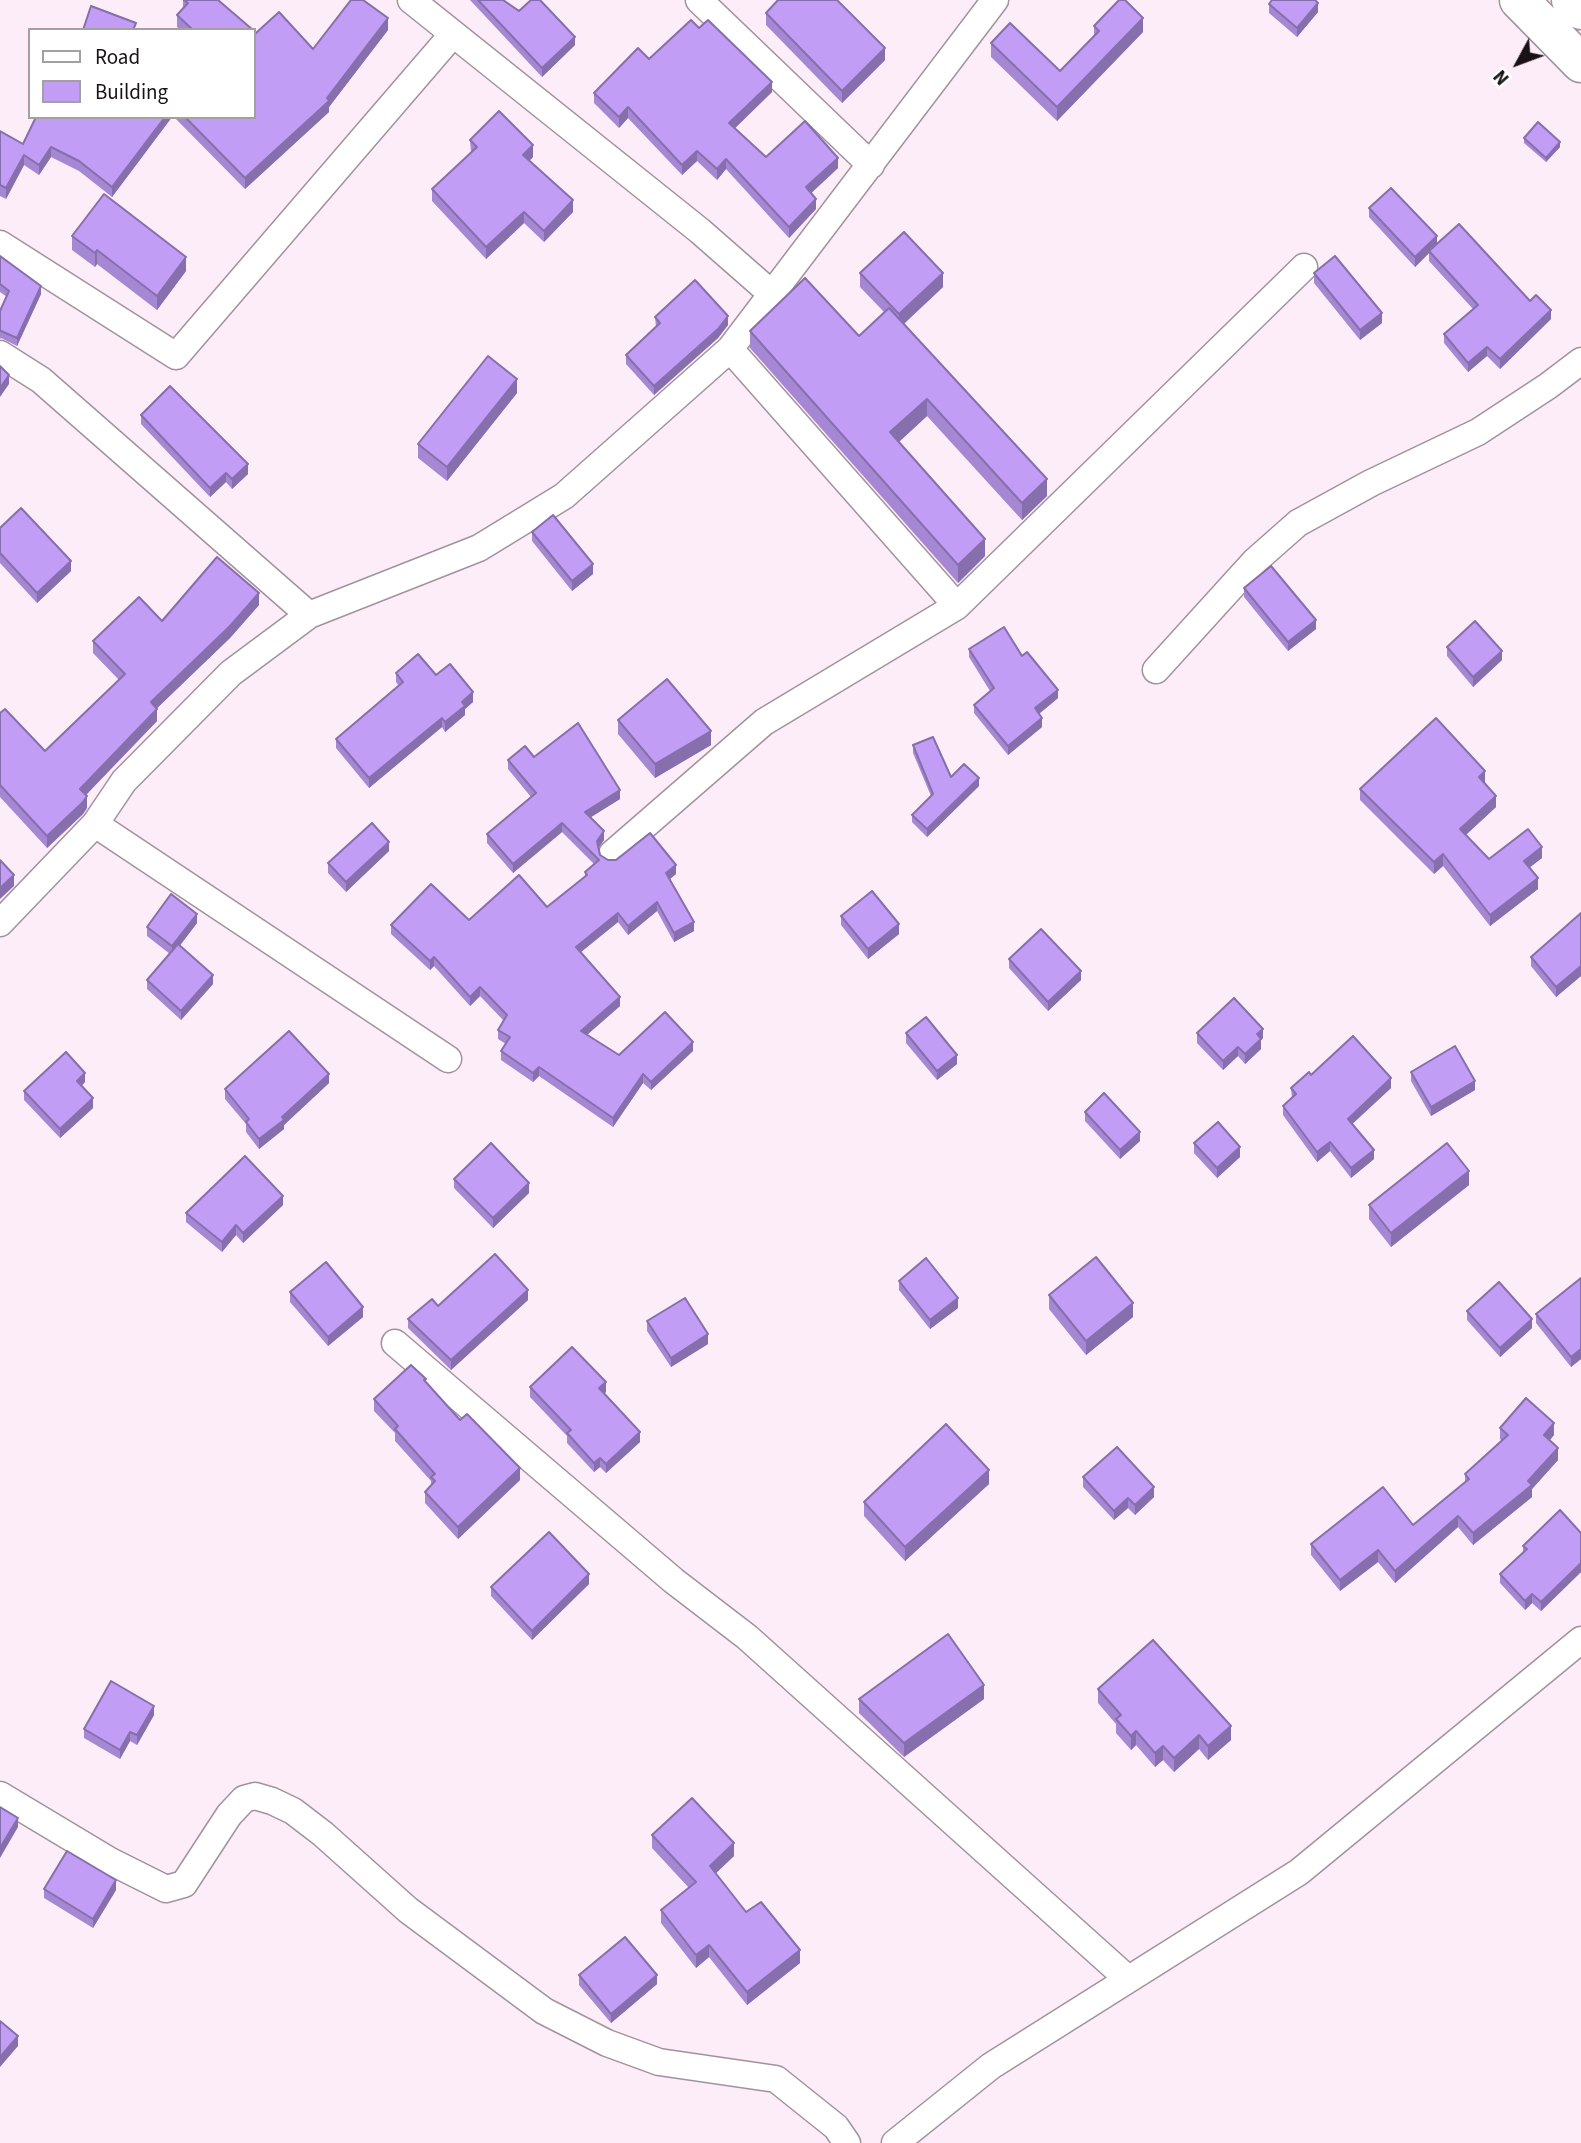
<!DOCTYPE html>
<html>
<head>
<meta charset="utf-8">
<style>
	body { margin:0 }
	#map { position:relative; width:1581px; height:2143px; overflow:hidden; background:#fdedf8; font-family:"Source Sans 3",sans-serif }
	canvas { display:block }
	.legend { position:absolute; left:28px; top:28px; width:228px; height:91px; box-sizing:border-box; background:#fff; border:2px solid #a3a0a2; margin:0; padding:9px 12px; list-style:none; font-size:21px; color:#181216 }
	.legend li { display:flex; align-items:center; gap:14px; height:35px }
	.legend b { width:35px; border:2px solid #a3a0a2 }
	.north { position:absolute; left:1483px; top:28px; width:70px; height:70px; -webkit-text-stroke:5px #fff; paint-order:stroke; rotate:229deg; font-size:19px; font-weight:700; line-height:28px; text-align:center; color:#181216 }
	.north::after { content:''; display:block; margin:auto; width:24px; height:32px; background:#181216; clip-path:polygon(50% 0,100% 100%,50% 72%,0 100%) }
</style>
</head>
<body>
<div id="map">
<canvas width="1581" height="2143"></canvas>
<ul class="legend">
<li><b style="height:9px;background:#fff"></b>Road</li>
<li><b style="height:19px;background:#c19df5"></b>Building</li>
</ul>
<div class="north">N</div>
</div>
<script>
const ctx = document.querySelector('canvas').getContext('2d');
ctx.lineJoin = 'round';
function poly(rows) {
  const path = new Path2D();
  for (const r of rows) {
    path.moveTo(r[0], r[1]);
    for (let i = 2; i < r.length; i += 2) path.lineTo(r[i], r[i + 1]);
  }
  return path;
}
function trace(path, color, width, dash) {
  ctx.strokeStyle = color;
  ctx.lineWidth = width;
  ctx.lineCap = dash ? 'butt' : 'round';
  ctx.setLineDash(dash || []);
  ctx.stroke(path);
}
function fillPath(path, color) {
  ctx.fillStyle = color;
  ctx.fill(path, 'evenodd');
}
const minor = poly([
	[411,0,700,231,773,295],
	[699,0,871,165],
	[0,244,176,356,453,34],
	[730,349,957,606],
	[0,354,41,380,309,615],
	[1156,670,1255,561,1298,523,1371,483,1478,432,1548,386,1581,361],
	[95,824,448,1059],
	[612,854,764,722,957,606,1304,267],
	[0,923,95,824,124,781,231,673,309,615,479,548,564,496,730,349,995,0],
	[395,1343,674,1581,747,1637,1128,1979],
	[0,1795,110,1861,166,1889,184,1884,229,1815,244,1799,255,1796,272,1801,293,1811,323,1834,408,1910,544,2011,607,2043,659,2062,776,2079,836,2127,847,2143],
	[895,2143,991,2066,1299,1872,1581,1640]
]);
const trunk = poly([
	[1519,0,1581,63],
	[1571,0,1581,10]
]);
const wall = poly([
	[183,0,218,0,253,30,181,30,177,27,177,15,183,9],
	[470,0,503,0,575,45,542,77],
	[1269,4,1318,12,1297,37,1269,13],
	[766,13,885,60,842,103,766,25],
	[1094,26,1143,32,1057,121,991,57,991,43,1060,71,1094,37],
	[699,28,772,92,735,128,766,157,838,168,811,193,816,209,789,238,726,169,717,180,697,161,682,175,628,118,619,128,594,103,594,93],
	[388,30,329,107,329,112,245,189,174,117,254,117,256,33,313,49],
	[36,117,172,117,112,197,79,171,51,157,39,175,24,165,6,199,0,196,0,131,23,144],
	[1524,138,1560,147,1546,162,1524,143],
	[470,140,533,157,529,161,573,212,544,242,524,223,486,259,432,201,432,189,471,152],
	[1369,208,1437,244,1530,301,1551,319,1500,369,1487,356,1468,372,1444,343,1444,334,1473,309,1429,261,1429,253,1415,267,1369,217],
	[72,236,186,271,157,310,97,264,95,267,72,250],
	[0,256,41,294,17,346,1,338,0,339,0,311,7,297,0,292],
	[860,273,943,287,904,324,1047,496,1022,520,927,416,899,442,985,556,958,583,750,348,750,331,859,336,884,312,860,287],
	[1314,273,1382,323,1360,340,1314,283],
	[655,317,728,325,718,338,654,395,626,364,626,355,656,327],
	[517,393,447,481,418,458,418,444],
	[141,415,248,474,232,489,226,482,210,497,141,424],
	[0,528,71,571,37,603,0,563],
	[532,532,593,574,572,591,532,541],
	[1244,588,1316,629,1288,651,1244,597],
	[259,605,230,638,157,708,157,721,86,795,87,808,83,814,47,848,0,797,0,713,45,751,119,680,93,653,93,641,162,621],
	[1447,647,1502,660,1473,687,1447,656],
	[969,649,1022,656,1058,698,1039,714,1042,727,1008,755,974,713,974,705,990,691,969,657],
	[396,673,436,675,473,702,465,709,465,715,445,732,442,727,369,788,336,748,336,739,399,686,396,682],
	[618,720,711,745,655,778,618,734],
	[913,745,951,777,979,786,927,837,912,822,912,815,931,796,913,753],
	[534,757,620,799,590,817,604,840,598,848,600,855,608,860,676,874,670,879,694,931,674,942,657,911,628,935,618,922,581,952,620,1006,587,1035,619,1055,693,1051,651,1090,643,1083,613,1127,539,1076,533,1082,501,1060,501,1051,506,1044,498,1039,498,1030,504,1021,480,996,470,1006,434,966,430,970,391,934,391,925,469,920,547,907,585,878,585,872,594,864,562,832,513,873,487,843,487,834,531,797,508,769,508,760],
	[1485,782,1496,807,1466,835,1489,859,1542,858,1529,867,1538,889,1490,926,1443,866,1434,874,1360,800,1360,789],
	[389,851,346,892,328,873,328,863],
	[1581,913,1581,976,1556,997,1531,966,1531,957],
	[841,916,899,934,868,959,841,925],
	[197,923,180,945,213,984,181,1020,147,989,147,980,170,954,147,936,147,927],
	[1009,959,1081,980,1048,1011,1009,968],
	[906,1033,957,1064,937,1080,906,1043],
	[1197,1033,1263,1038,1261,1040,1261,1049,1245,1064,1238,1056,1223,1070,1197,1043],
	[1411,1072,1475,1090,1431,1116,1411,1081],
	[1311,1075,1391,1088,1352,1124,1374,1159,1351,1178,1330,1151,1317,1162,1283,1115,1283,1106,1292,1098,1291,1088],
	[85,1082,81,1086,93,1108,60,1138,24,1100,24,1091],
	[329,1083,284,1125,284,1129,259,1149,246,1132,246,1124,225,1099,225,1089],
	[1085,1112,1140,1141,1120,1159,1085,1121],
	[1194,1143,1240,1157,1217,1178,1194,1153],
	[454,1179,529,1193,493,1228,454,1188],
	[1469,1185,1391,1247,1369,1219,1369,1205],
	[283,1205,243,1243,236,1235,222,1252,186,1222,186,1213],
	[1581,1278,1581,1359,1571,1367,1536,1323,1536,1314],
	[899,1281,958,1308,930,1329,899,1290],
	[290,1292,363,1317,328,1346,290,1302],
	[1049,1295,1133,1317,1086,1355,1049,1309],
	[528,1300,451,1370,408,1328,408,1319,438,1306],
	[1467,1311,1532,1328,1500,1357,1467,1320],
	[647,1321,708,1344,671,1367,647,1331],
	[426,1383,460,1420,520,1480,458,1539,425,1503,425,1492,431,1485,431,1481,395,1441,395,1433,374,1411,374,1399],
	[530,1387,606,1392,604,1393,640,1442,606,1473,600,1467,594,1472,567,1443,567,1436,530,1397],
	[1500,1428,1554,1435,1549,1441,1558,1460,1532,1489,1532,1497,1473,1545,1458,1527,1395,1583,1378,1562,1340,1591,1311,1555,1311,1544,1413,1525,1465,1482,1465,1474,1502,1441,1500,1439],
	[1083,1477,1154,1497,1135,1515,1128,1508,1114,1520,1083,1487],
	[989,1484,905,1561,864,1516,864,1502],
	[1581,1533,1581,1572,1541,1611,1532,1603,1525,1610,1500,1583,1500,1574,1523,1552,1523,1546],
	[589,1584,532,1640,491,1596,491,1587],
	[1098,1689,1231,1740,1208,1760,1199,1749,1174,1772,1163,1760,1155,1767,1136,1745,1131,1750,1116,1733,1116,1724,1098,1703],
	[859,1699,984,1699,904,1757,859,1713],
	[154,1715,137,1745,130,1741,120,1759,84,1738,84,1729],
	[652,1835,734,1856,715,1873,746,1912,800,1963,747,2005,709,1957,696,1968,661,1923,661,1910,689,1888,652,1848],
	[44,1889,116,1890,93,1928,44,1898],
	[579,1975,657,1984,611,2023,579,1985]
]);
const shadedWall = poly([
	[1318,3,1318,12,1297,37,1297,28],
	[388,18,388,30,329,107,329,112,245,189,245,178,327,98],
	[1143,18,1143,32,1057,121,1057,107],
	[575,37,575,45,542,77,542,68],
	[885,48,885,60,842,103,842,91],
	[772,82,772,92,729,134,729,123],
	[628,107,628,118,619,128,619,117],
	[165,117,172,117,112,197,112,187],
	[1560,142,1560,147,1546,162,1546,158],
	[533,145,533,157,523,167,523,155],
	[51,147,51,157,39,175,39,165],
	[697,151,697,161,682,175,682,165],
	[24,155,24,165,6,199,6,188],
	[838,158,838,168,806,198,806,187],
	[726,159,726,169,717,180,717,169],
	[816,199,816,209,789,238,789,227],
	[573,200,573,212,544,242,544,231],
	[524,212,524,223,486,259,486,247],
	[1437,236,1437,246,1429,251,1429,253,1415,267,1415,257],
	[97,250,97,264,95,267,95,253],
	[186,257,186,271,157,310,157,296],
	[943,273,943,287,899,328,899,314],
	[41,286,41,294,17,346,17,338],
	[1551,310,1551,319,1500,369,1500,359],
	[1382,313,1382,323,1360,340,1360,330],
	[728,316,728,325,718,338,654,395,654,386],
	[1487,347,1487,356,1468,372,1468,363],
	[9,375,9,384,0,397,0,388],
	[517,379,517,393,447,481,447,467],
	[927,399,927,416,890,450,890,432],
	[248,464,248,474,232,489,232,479],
	[226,473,226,482,210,497,210,488],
	[1047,479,1047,496,1022,520,1022,503],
	[985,539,985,556,958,583,958,565],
	[71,561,71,571,37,603,37,593],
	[593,564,593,574,572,591,572,581],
	[259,593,259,605,230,638,151,714,151,702],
	[1316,620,1316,629,1288,651,1288,642],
	[1502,651,1502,660,1473,687,1473,677],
	[1058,690,1058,698,1035,717,1035,708],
	[473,692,473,702,465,709,465,715,445,732,445,722,462,702],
	[157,709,157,721,80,801,80,789],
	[442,718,442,727,369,788,369,778],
	[1042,718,1042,727,1008,755,1008,746],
	[711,731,711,745,655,778,655,764],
	[1485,771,1485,782,1479,788,1479,777],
	[979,778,979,786,927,837,927,829],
	[620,790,620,799,585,821,585,812],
	[87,796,87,808,83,814,47,848,47,836],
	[1496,796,1496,807,1460,840,1460,829],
	[562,823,562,832,513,873,513,864],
	[604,831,604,840,597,850,597,841],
	[389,842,389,851,346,892,346,882],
	[1542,847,1542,858,1524,872,1524,861],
	[1443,854,1443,866,1434,874,1434,862],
	[676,865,676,874,666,882,666,873],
	[14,875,14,886,0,899,0,888],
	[1538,878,1538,889,1490,926,1490,915],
	[657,902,657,911,628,935,628,926],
	[618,913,618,922,576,956,576,947],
	[197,914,197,923,172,956,172,946],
	[694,922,694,931,674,942,674,933],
	[899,924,899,934,868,959,868,949],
	[434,957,434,966,430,970,430,961],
	[1581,966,1581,976,1556,997,1556,987],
	[1081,971,1081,980,1048,1011,1048,1002],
	[213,975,213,984,181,1020,181,1011],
	[480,987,480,996,470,1006,470,997],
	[620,997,620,1006,581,1040,581,1031],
	[1263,1029,1263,1038,1261,1040,1261,1049,1245,1064,1245,1054,1257,1034],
	[693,1042,693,1051,651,1090,651,1082],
	[1238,1047,1238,1056,1223,1070,1223,1061],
	[957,1055,957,1064,937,1080,937,1071],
	[539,1067,539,1076,533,1082,533,1073],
	[85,1073,85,1082,77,1091,77,1081],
	[329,1074,329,1083,284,1125,284,1129,259,1149,259,1139],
	[643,1074,643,1083,613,1127,613,1118],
	[1391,1078,1391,1088,1348,1128,1348,1119],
	[1475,1081,1475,1090,1431,1116,1431,1107],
	[93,1098,93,1108,60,1138,60,1129],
	[1140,1132,1140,1141,1120,1159,1120,1150],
	[1330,1142,1330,1151,1317,1162,1317,1152],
	[1240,1147,1240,1157,1217,1178,1217,1168],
	[1374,1150,1374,1159,1351,1178,1351,1168],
	[1469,1171,1469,1185,1391,1247,1391,1233],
	[529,1183,529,1193,493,1228,493,1218],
	[283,1196,283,1205,243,1243,243,1233],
	[236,1225,236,1235,222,1252,222,1242],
	[528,1290,528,1300,451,1370,451,1360],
	[958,1298,958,1308,930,1329,930,1320],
	[1133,1303,1133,1317,1086,1355,1086,1341],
	[363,1307,363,1317,328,1346,328,1337],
	[1532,1319,1532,1328,1500,1357,1500,1348],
	[708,1334,708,1344,671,1367,671,1358],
	[1581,1349,1581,1359,1571,1367,1571,1357],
	[606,1382,606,1392,599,1398,599,1388],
	[1554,1423,1554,1435,1544,1447,1544,1435],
	[640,1432,640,1442,606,1473,606,1464],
	[1558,1448,1558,1460,1532,1489,1532,1497,1473,1545,1473,1533,1528,1481],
	[600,1458,600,1467,594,1472,594,1463],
	[520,1468,520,1480,458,1539,458,1527],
	[989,1470,989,1484,905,1561,905,1547],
	[1154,1487,1154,1497,1135,1515,1135,1505],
	[1128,1498,1128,1508,1114,1520,1114,1511],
	[1458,1516,1458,1527,1395,1583,1395,1571],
	[1378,1550,1378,1562,1340,1591,1340,1580],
	[1581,1563,1581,1572,1541,1611,1541,1602],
	[589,1574,589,1584,532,1640,532,1631],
	[1532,1594,1532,1603,1525,1610,1525,1601],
	[984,1685,984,1699,904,1757,904,1743],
	[154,1706,154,1715,137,1745,137,1735],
	[1231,1726,1231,1740,1208,1760,1208,1746],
	[1136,1731,1136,1745,1131,1750,1131,1736],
	[130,1732,130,1741,120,1759,120,1750],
	[1199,1735,1199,1749,1174,1772,1174,1758],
	[1163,1746,1163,1760,1155,1767,1155,1753],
	[18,1818,18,1827,0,1858,0,1848],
	[734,1843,734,1856,710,1879,710,1866],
	[116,1880,116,1890,93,1928,93,1919],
	[709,1945,709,1957,696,1968,696,1955],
	[800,1950,800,1963,747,2005,747,1992],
	[657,1975,657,1984,611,2023,611,2014],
	[18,2036,18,2046,0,2067,0,2057]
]);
const building = poly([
	[184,0,218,0,253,30,193,30,177,15,188,3,184,0],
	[351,0,363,0,388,18,327,98,329,101,245,178,185,117,254,117,254,31,256,33,279,12,313,49,351,0],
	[478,0,503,0,519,11,531,0,540,0,575,37,542,68,478,0],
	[778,0,837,0,885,48,842,91,766,13,778,0],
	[1119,0,1125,0,1143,18,1057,107,991,43,1010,23,1060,71,1099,31,1094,26,1119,0],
	[1272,0,1315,0,1318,3,1297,28,1269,4,1272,0],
	[91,6,136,23,133,30,83,30,91,6],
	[691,20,699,28,708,20,772,82,729,123,766,157,805,121,838,158,806,187,816,199,789,227,726,159,717,169,697,151,682,165,628,107,619,117,594,93,638,48,649,59,691,20],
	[499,111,533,145,523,155,573,200,544,231,524,212,486,247,432,189,477,147,470,140,499,111],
	[36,117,165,117,112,187,79,161,51,147,39,165,24,155,6,188,0,185,0,131,23,144,36,117],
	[1538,122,1560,142,1546,158,1524,138,1538,122],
	[1391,188,1437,236,1415,257,1369,208,1391,188],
	[104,194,186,257,157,296,97,250,95,253,72,236,104,194],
	[1459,224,1530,301,1536,295,1551,310,1500,359,1487,347,1468,363,1444,334,1478,305,1429,251,1459,224],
	[904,232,943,273,899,314,860,273,904,232],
	[0,256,41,286,17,338,1,331,0,331,0,311,9,291,0,284,0,256],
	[1335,256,1382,313,1360,330,1314,273,1335,256],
	[805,278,859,336,889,308,1047,479,1022,503,927,399,890,432,985,539,958,565,750,331,805,278],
	[695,280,728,316,718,329,654,386,626,355,660,323,655,317,695,280],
	[488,356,517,379,447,467,418,444,488,356],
	[0,366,9,375,0,388,0,366],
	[170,386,248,464,232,479,226,473,210,488,141,415,170,386],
	[21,508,71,561,37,593,0,553,0,528,21,508],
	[553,515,593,564,572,581,532,532,553,515],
	[217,557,259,593,230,626,151,702,157,709,80,789,87,796,83,802,47,836,0,785,0,713,5,709,45,751,125,674,93,641,139,597,162,621,217,557],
	[1271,566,1316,620,1288,642,1244,588,1271,566],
	[1475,621,1502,651,1473,677,1447,647,1475,621],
	[1004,627,1022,656,1027,652,1058,690,1035,708,1042,718,1008,746,974,705,994,688,969,649,1004,627],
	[418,654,436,675,450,664,473,692,462,702,465,706,445,722,442,718,369,778,336,739,403,682,396,673,418,654],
	[667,679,711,731,655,764,618,720,667,679],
	[1436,718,1485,771,1479,777,1496,796,1460,829,1489,859,1528,829,1542,847,1524,861,1538,878,1490,915,1443,854,1434,862,1360,789,1436,718],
	[578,723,620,790,585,812,604,831,597,841,600,855,608,860,616,860,650,833,676,865,666,873,694,922,674,933,657,902,628,926,618,913,576,947,620,997,581,1031,619,1055,665,1012,693,1042,651,1082,643,1074,613,1118,539,1067,533,1073,501,1051,510,1037,498,1030,507,1015,480,987,470,997,434,957,430,961,391,925,431,884,469,920,519,875,547,907,587,875,585,872,599,860,562,823,513,864,487,834,536,793,508,760,525,746,534,757,578,723],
	[933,737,951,777,964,764,979,778,927,829,912,815,933,794,913,745,933,737],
	[372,823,389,842,346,882,328,863,372,823],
	[0,860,14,875,0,888,0,860],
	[872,891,899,924,868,949,841,916,872,891],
	[171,894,197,914,172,946,147,927,171,894],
	[1581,913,1581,966,1556,987,1531,957,1581,913],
	[1041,929,1081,971,1048,1002,1009,959,1041,929],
	[178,944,213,975,181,1011,147,980,178,944],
	[1234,998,1263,1029,1257,1034,1261,1039,1245,1054,1238,1047,1223,1061,1197,1033,1234,998],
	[926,1017,957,1055,937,1071,906,1033,926,1017],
	[289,1031,329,1074,282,1117,284,1120,259,1139,246,1122,249,1119,225,1089,289,1031],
	[1353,1036,1391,1078,1348,1119,1374,1150,1351,1168,1330,1142,1317,1152,1283,1106,1296,1094,1291,1088,1309,1072,1311,1075,1353,1036],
	[1455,1046,1475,1081,1431,1107,1411,1072,1455,1046],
	[66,1052,85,1073,77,1081,93,1098,60,1129,24,1091,66,1052],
	[1104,1093,1140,1132,1120,1150,1085,1112,1104,1093],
	[1218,1122,1240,1147,1217,1168,1194,1143,1218,1122],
	[491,1143,529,1183,493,1218,454,1179,491,1143],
	[1447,1143,1469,1171,1391,1233,1369,1205,1447,1143],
	[245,1156,283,1196,243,1233,236,1225,222,1242,186,1213,245,1156],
	[495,1254,528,1290,451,1360,408,1319,432,1299,438,1306,495,1254],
	[1096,1257,1133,1303,1086,1341,1049,1295,1096,1257],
	[926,1258,958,1298,930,1320,899,1281,926,1258],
	[326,1262,363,1307,328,1337,290,1292,326,1262],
	[1581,1278,1581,1349,1571,1357,1536,1314,1581,1278],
	[1499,1282,1532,1319,1500,1348,1467,1311,1499,1282],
	[685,1298,708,1334,671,1358,647,1321,685,1298],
	[572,1347,606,1382,599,1388,640,1432,606,1464,600,1458,594,1463,567,1433,571,1430,530,1387,572,1347],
	[411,1365,426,1379,424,1380,460,1420,467,1414,520,1468,458,1527,425,1492,435,1481,431,1477,435,1474,395,1429,398,1426,374,1399,411,1365],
	[1526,1398,1554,1423,1544,1435,1558,1448,1528,1481,1532,1485,1473,1533,1458,1516,1395,1571,1378,1550,1340,1580,1311,1544,1383,1487,1413,1525,1469,1479,1465,1474,1508,1435,1500,1428,1526,1398],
	[946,1424,989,1470,905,1547,864,1502,946,1424],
	[1117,1447,1154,1487,1135,1505,1128,1498,1114,1511,1083,1477,1117,1447],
	[1560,1510,1581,1533,1581,1563,1541,1602,1532,1594,1525,1601,1500,1574,1527,1549,1523,1546,1560,1510],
	[549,1532,589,1574,532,1631,491,1587,549,1532],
	[948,1634,984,1685,904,1743,859,1699,948,1634],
	[1153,1640,1231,1726,1208,1746,1199,1735,1174,1758,1163,1746,1155,1753,1136,1731,1131,1736,1116,1719,1121,1715,1098,1689,1153,1640],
	[111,1681,154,1706,137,1735,130,1732,120,1750,84,1729,111,1681],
	[692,1798,734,1843,710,1866,746,1912,761,1902,800,1950,747,1992,709,1945,696,1955,661,1910,696,1882,652,1835,692,1798],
	[0,1807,18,1818,0,1848,0,1807],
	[67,1851,116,1880,93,1919,44,1889,67,1851],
	[625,1937,657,1975,611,2014,579,1975,625,1937],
	[0,2021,18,2036,0,2057,0,2021]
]);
trace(minor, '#a1939d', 29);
trace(trunk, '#a1939d', 41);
trace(minor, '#fff', 26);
trace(trunk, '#fff', 38);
fillPath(wall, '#a687d3');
fillPath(shadedWall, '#876eac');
fillPath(building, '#c19df5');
trace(building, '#876eac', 2);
</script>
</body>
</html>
